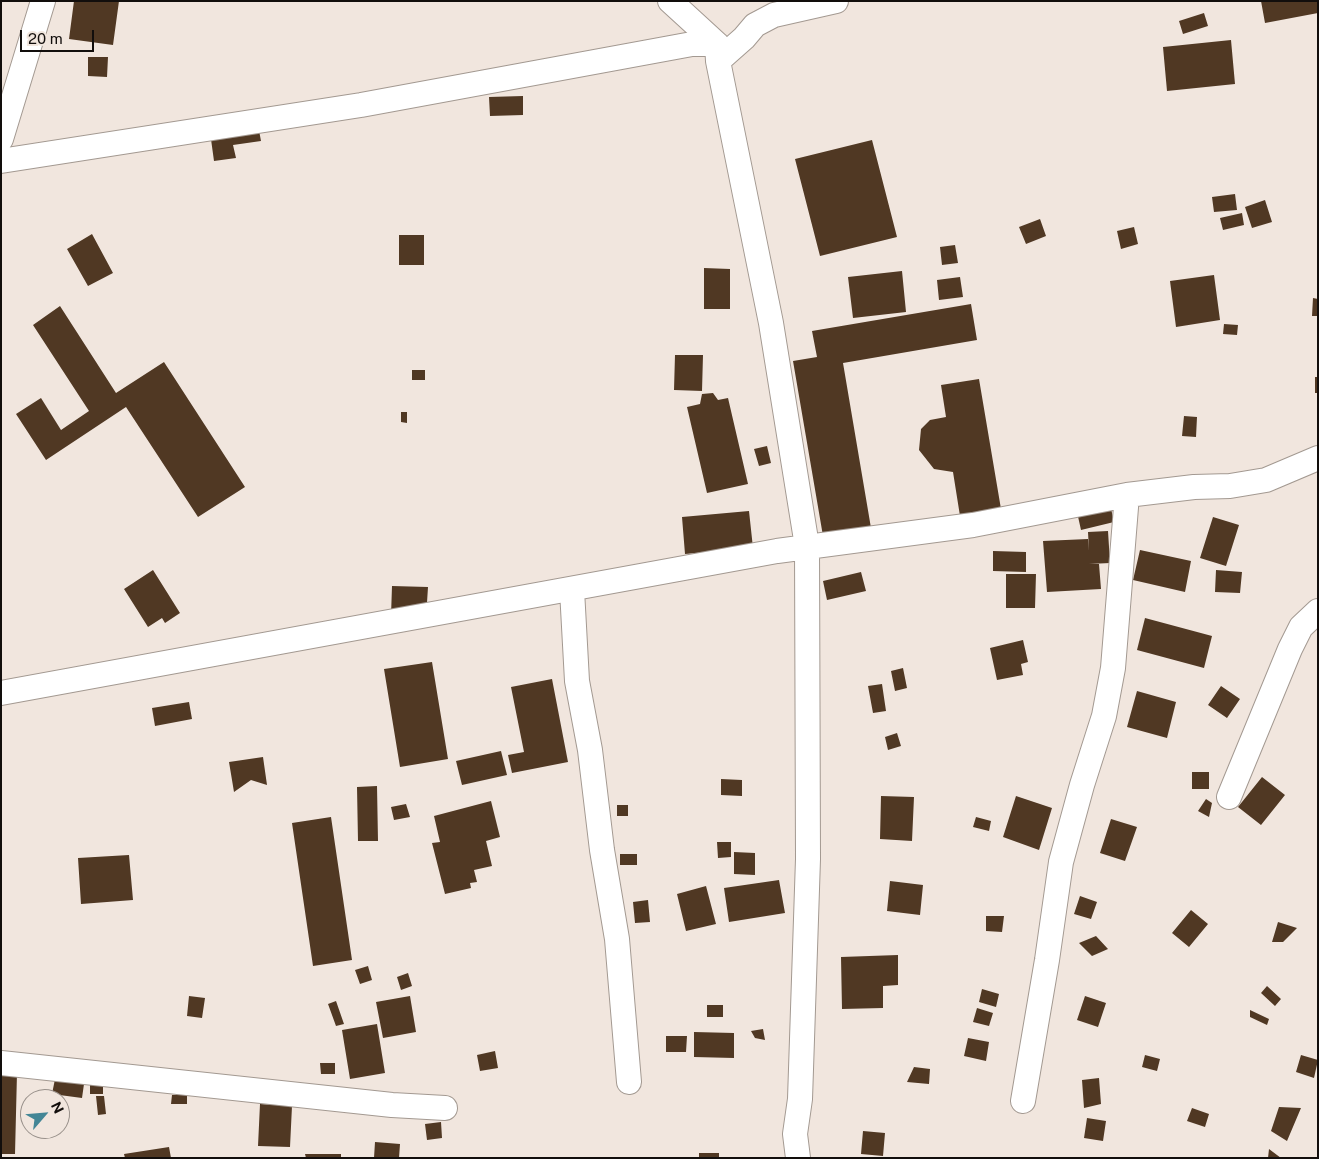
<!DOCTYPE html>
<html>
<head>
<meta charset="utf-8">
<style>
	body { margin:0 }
	#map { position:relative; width:1319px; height:1159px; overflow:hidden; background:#f1e6de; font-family:"Public Sans",sans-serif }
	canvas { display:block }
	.frame { position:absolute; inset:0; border:2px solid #120e0c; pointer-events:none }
	.north { position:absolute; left:20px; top:1089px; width:50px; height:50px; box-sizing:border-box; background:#f1e6de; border:1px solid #98908a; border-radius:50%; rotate:63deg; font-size:14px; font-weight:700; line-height:20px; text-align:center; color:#120e0c }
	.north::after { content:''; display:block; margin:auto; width:18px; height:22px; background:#438696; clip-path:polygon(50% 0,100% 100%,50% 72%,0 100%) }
	.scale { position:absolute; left:20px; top:30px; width:74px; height:22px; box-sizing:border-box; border:2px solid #120e0c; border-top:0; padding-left:6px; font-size:15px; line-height:18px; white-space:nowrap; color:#120e0c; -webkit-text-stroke:4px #f1e6de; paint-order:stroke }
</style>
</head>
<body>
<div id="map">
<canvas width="1319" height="1159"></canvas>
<div class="frame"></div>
<div class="north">N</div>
<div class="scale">20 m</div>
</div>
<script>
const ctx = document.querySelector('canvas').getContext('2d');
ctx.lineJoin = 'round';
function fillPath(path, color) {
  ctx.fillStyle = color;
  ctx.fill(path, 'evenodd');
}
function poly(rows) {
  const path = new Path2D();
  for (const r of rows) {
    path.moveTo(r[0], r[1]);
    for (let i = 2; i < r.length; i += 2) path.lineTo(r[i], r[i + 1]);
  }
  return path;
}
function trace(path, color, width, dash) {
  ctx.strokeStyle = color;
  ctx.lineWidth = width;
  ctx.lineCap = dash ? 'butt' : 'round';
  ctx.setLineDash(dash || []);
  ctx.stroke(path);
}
const building = poly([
	[74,1,119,1,113,45,69,39],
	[1261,1,1318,1,1318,13,1265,23],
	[1204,13,1208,26,1183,34,1179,21],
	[1231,40,1235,84,1167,91,1163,47],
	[88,57,108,57,107,77,88,76],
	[523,96,523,115,490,116,489,97],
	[258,125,261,141,233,145,236,158,214,161,210,132],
	[872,140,897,237,820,256,795,159],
	[1235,194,1237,210,1214,212,1212,197],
	[1265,200,1272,222,1252,228,1245,207],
	[1242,213,1244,225,1223,230,1220,218],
	[1040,219,1046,236,1026,244,1019,227],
	[1134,227,1138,244,1121,249,1117,231],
	[92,234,113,273,88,286,67,249],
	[399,235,424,235,424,265,399,265],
	[955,245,958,263,942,265,940,247],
	[704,268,730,269,730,309,704,309],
	[902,271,906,312,853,318,848,277],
	[1214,275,1220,320,1176,327,1170,281],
	[960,277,963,297,939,300,937,280],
	[1313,298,1318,299,1318,316,1312,316],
	[971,304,977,340,843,363,871,528,823,536,793,361,817,357,812,331],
	[60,306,116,393,164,362,245,487,198,517,126,407,46,460,16,414,41,398,61,430,89,411,33,325],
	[1224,324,1238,325,1237,335,1223,334],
	[675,355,703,355,702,391,674,390],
	[412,370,425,370,425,380,412,380],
	[1315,377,1318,377,1318,393,1315,393],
	[979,379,1001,509,960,516,953,472,934,469,919,450,921,429,930,420,946,417,941,385],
	[713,393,718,400,728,398,748,484,707,493,687,407,700,404,702,394],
	[401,412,407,412,407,423,401,422],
	[1184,416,1197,417,1196,437,1182,436],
	[767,446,771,463,759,466,754,449],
	[1110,504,1114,522,1081,530,1077,512],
	[749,511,753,548,685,554,682,517],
	[1213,517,1239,525,1226,566,1200,558],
	[1108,531,1110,563,1089,564,1099,564,1101,589,1047,592,1043,541,1088,539,1089,551,1088,532],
	[1140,550,1191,561,1185,592,1133,580],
	[993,551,1026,552,1026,572,993,571],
	[153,570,180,613,165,623,162,618,148,627,124,589],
	[1216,570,1242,572,1240,593,1215,592],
	[861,572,866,591,827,600,823,581],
	[1006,574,1036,574,1035,608,1006,608],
	[392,586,428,587,426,618,391,616],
	[1145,618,1212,636,1204,668,1137,650],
	[1023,640,1028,662,1021,664,1023,675,997,680,990,648],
	[432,662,448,759,400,767,384,669],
	[903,668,907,688,895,691,891,671],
	[552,679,568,762,512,773,508,755,524,752,511,687],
	[882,684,886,711,873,713,868,686],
	[1221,686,1240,699,1227,718,1208,705],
	[1137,691,1176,702,1167,738,1127,727],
	[189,702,192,719,155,726,152,708],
	[897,733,901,746,888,750,885,737],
	[501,751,507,775,462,785,456,761],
	[263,757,267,785,251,780,234,792,229,762],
	[1192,772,1209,772,1209,789,1192,789],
	[1262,777,1285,795,1261,825,1238,807],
	[721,779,742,780,742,796,721,795],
	[377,786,378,841,358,841,357,787],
	[881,796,914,797,912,841,880,839],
	[1016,796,1052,808,1039,850,1003,837],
	[1206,799,1212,803,1209,817,1198,811],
	[491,801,500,837,486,841,492,866,474,870,477,882,470,883,471,888,445,894,432,843,440,842,434,816],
	[406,804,410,817,394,820,391,807],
	[617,805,628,805,628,816,617,816],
	[331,817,352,960,313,966,292,823],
	[976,817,991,821,989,831,973,827],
	[1111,819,1137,827,1125,861,1100,853],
	[717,842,731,842,731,857,718,858],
	[734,852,755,853,755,875,734,874],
	[620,854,637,854,637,865,620,865],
	[129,855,133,900,81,904,78,858],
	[779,880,785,913,729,922,724,888],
	[890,881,923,885,920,915,887,911],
	[706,886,716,924,686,931,677,894],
	[1080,896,1097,902,1091,919,1074,914],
	[648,900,650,922,635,923,633,902],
	[1191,910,1208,924,1189,947,1172,933],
	[986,916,1004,916,1002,932,986,931],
	[1278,922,1297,928,1283,942,1272,942],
	[1096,936,1108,949,1092,956,1079,943],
	[898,955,898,985,883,986,883,1008,842,1009,841,957],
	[368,966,372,980,360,984,355,970],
	[408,973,412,986,401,990,397,977],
	[1267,986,1281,999,1275,1006,1261,993],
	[982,989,999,994,996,1007,979,1002],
	[189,996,205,998,202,1018,187,1016],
	[410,996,416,1032,383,1038,376,1002],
	[1085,996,1106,1003,1098,1027,1077,1020],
	[336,1001,344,1024,336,1026,328,1004],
	[707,1005,723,1005,723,1017,707,1017],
	[977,1008,993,1013,989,1026,973,1022],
	[1250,1010,1269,1019,1267,1025,1250,1017],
	[377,1024,385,1073,350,1079,342,1030],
	[763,1029,765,1040,755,1038,751,1031],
	[694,1032,734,1033,734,1058,694,1057],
	[666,1036,687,1036,686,1052,666,1052],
	[968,1038,989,1042,986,1061,964,1056],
	[495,1051,498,1068,480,1071,477,1055],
	[1145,1055,1160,1059,1157,1071,1142,1067],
	[1301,1055,1318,1060,1314,1078,1296,1072],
	[320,1063,335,1063,335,1074,321,1074],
	[914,1067,930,1069,929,1084,907,1082],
	[1,1073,17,1073,15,1154,1,1154],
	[90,1078,103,1079,103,1094,90,1094],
	[1099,1078,1101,1104,1084,1108,1082,1080],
	[55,1079,84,1084,82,1098,52,1094],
	[172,1095,187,1095,187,1104,171,1104],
	[96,1096,104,1096,106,1114,98,1115],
	[260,1104,292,1106,290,1147,258,1146],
	[1279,1107,1301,1108,1287,1141,1271,1131],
	[1192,1108,1209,1114,1205,1127,1187,1121],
	[1087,1118,1106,1121,1103,1141,1084,1138],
	[441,1122,442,1138,427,1140,425,1124],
	[863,1131,885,1133,883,1156,861,1154],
	[375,1142,400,1144,399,1158,374,1158],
	[169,1147,171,1158,125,1158,124,1154],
	[1269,1149,1281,1158,1268,1158],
	[699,1153,719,1153,719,1158,699,1158],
	[305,1154,341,1154,341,1158,306,1158]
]);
const minor = poly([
	[670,1,717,44,718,61,771,323,807,546,808,859,800,1099,795,1134,798,1158],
	[718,61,744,38,755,25,774,15,836,1],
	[1,139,43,1],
	[1,161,361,105,692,44,717,44],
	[572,590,577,681,590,750,602,850,617,939,629,1082],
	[1,693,777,551,973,525,1127,495,1194,487,1230,486,1266,480,1318,458],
	[1229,797,1290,649,1301,627,1318,611],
	[1,1063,392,1105,445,1108],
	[1023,1101,1047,960,1061,862,1082,785,1104,716,1113,668,1127,495]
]);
fillPath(building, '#503823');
trace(minor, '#a39991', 26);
trace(minor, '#fff', 24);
</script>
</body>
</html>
